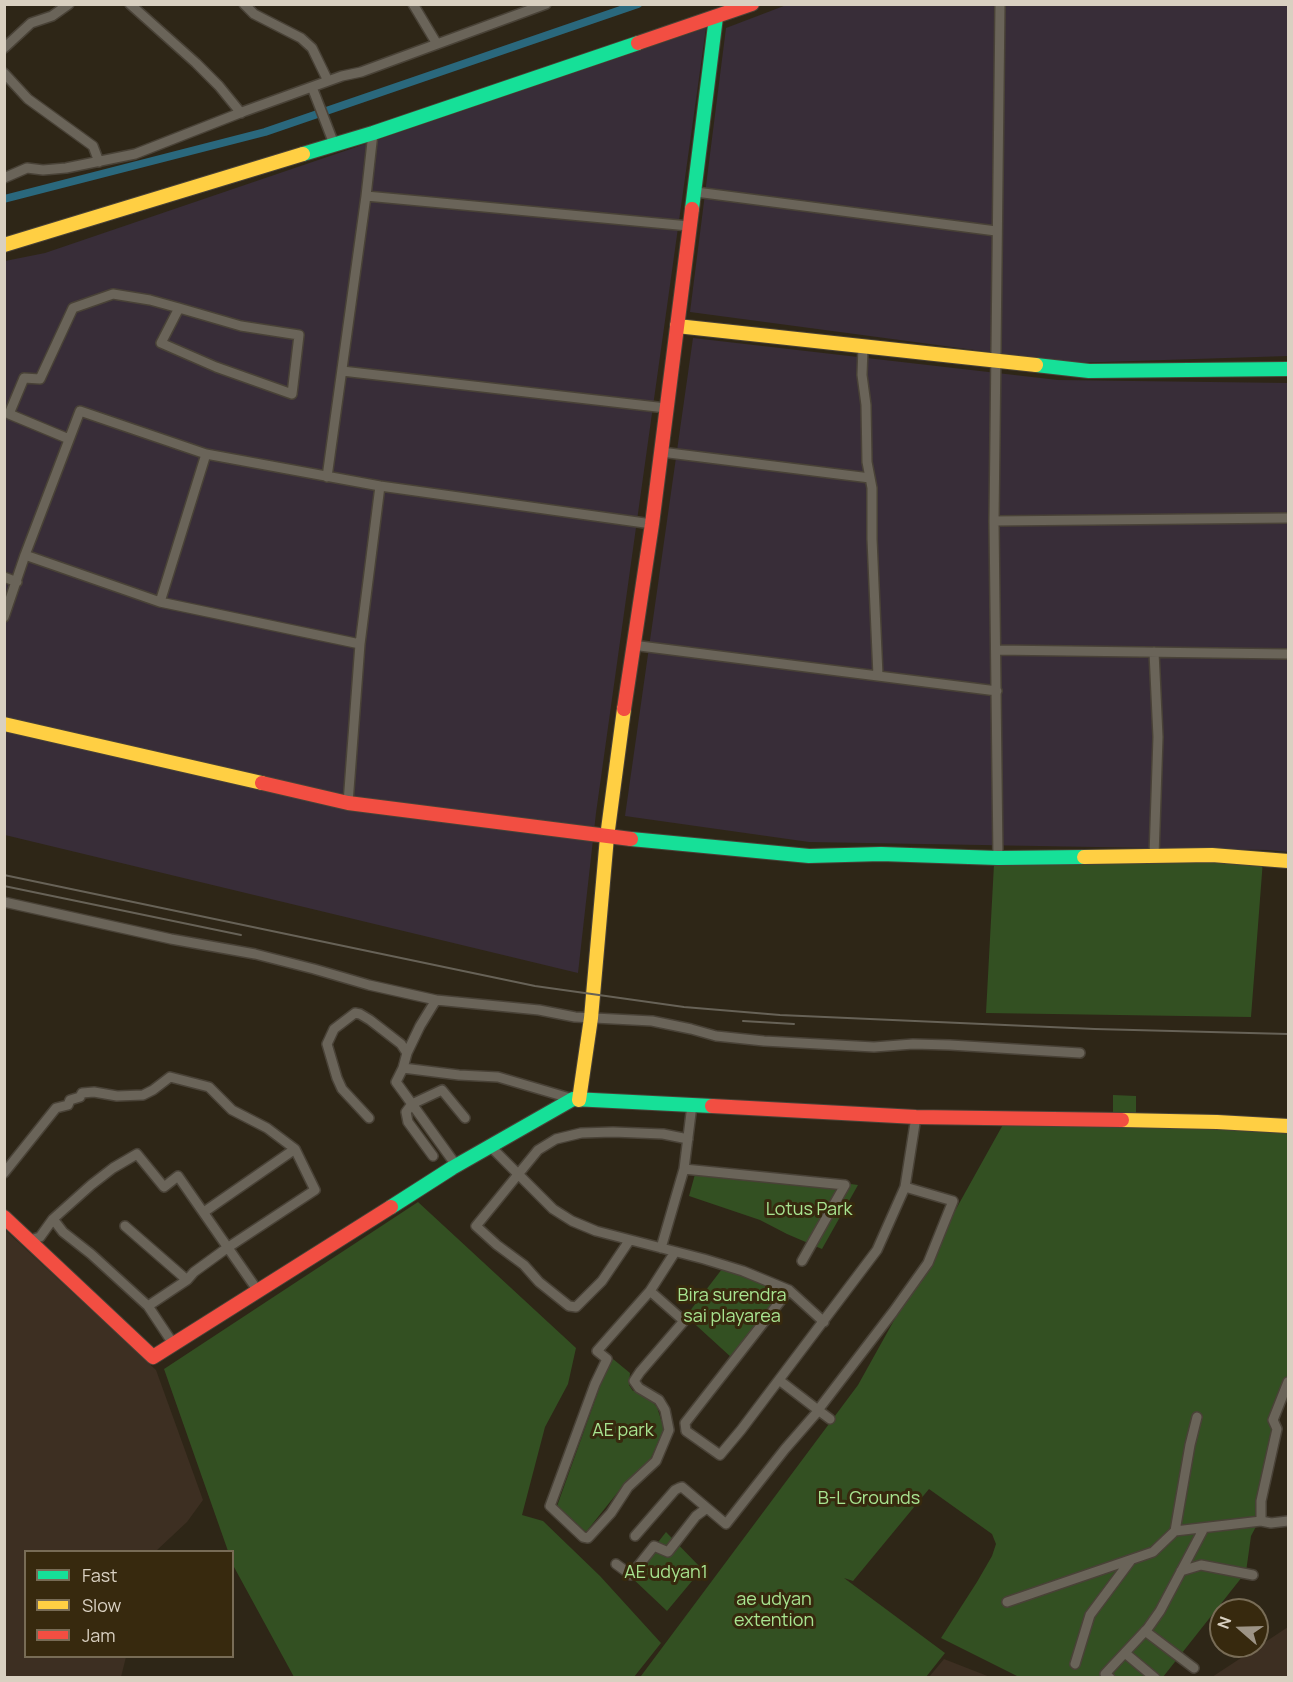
<!DOCTYPE html>
<html>
<head>
<meta charset="utf-8">
<style>
	body { margin:0 }
	#map { position:relative; width:1293px; height:1682px; overflow:hidden; background:#2e2617; font-family:Manrope,sans-serif }
	canvas { display:block }
	.frame { position:absolute; inset:0; border:6px solid #d9d0c1; pointer-events:none }
	.legend { position:absolute; left:24px; top:1550px; width:210px; height:108px; box-sizing:border-box; background:#37290e; border:2px solid #786c56; margin:0; padding:8px 10px; list-style:none; font-size:18px; color:#d9d0c1 }
	.legend li { display:flex; align-items:center; gap:12px; height:30px }
	.legend b { width:30px; border:2px solid #786c56 }
	.north { position:absolute; left:1209px; top:1598px; width:60px; height:60px; box-sizing:border-box; background:#37290e; border:2px solid #786c56; border-radius:50%; rotate:290deg; font-size:16px; font-weight:700; line-height:24px; text-align:center; color:#d9d0c1 }
	.north::after { content:''; display:block; margin:auto; width:21px; height:27px; background:#9d9486; clip-path:polygon(50% 0,100% 100%,50% 72%,0 100%) }
</style>
</head>
<body>
<div id="map">
<canvas width="1293" height="1682"></canvas>
<div class="frame"></div>
<ul class="legend">
<li><b style="height:8px;background:#16e098"></b>Fast</li>
<li><b style="height:8px;background:#ffcf43"></b>Slow</li>
<li><b style="height:8px;background:#f24e42"></b>Jam</li>
</ul>
<div class="north">N</div>
</div>
<script>
const ctx = document.querySelector('canvas').getContext('2d');
ctx.lineJoin = 'round';
function fillPath(path, color) {
  ctx.fillStyle = color;
  ctx.fill(path, 'evenodd');
}
function poly(rows) {
  const path = new Path2D();
  for (const r of rows) {
    path.moveTo(r[0], r[1]);
    for (let i = 2; i < r.length; i += 2) path.lineTo(r[i], r[i + 1]);
  }
  return path;
}
function trace(path, color, width, dash) {
  ctx.strokeStyle = color;
  ctx.lineWidth = width;
  ctx.lineCap = dash ? 'butt' : 'round';
  ctx.setLineDash(dash || []);
  ctx.stroke(path);
}
function drawText(font, color, halo, rows, align = 'center') {
  ctx.font = font + ' Manrope,sans-serif';
  ctx.lineWidth = 6;
  ctx.setLineDash([]);
  ctx.textBaseline = 'middle';
  ctx.strokeStyle = halo;
  ctx.fillStyle = color;
  for (const [text, x, y, turn = 0] of rows) {
    ctx.save();
    ctx.translate(x, y);
    ctx.rotate((+turn || 0) * Math.PI / 180);
    ctx.textAlign = isNaN(turn) ? turn : align;
    if (halo) ctx.strokeText(text, 0, 0);
    ctx.fillText(text, 0, 0);
    ctx.restore();
  }
}
const industrial = poly([
	[789,4,1288,5,1288,356,1072,363,690,312,726,28],
	[706,28,596,813,578,973,5,835,5,261,45,253],
	[693,338,1058,380,1288,383,1288,852,1267,850,809,842,625,816]
]);
const education = poly([
	[4,1229,156,1370,203,1500,187,1522,156,1551,26,1552,26,1656,126,1657,121,1677,5,1677],
	[1288,1627,1288,1677,1212,1677],
	[944,1659,990,1677,929,1677]
]);
const green = poly([
	[1263,860,1251,1017,986,1013,994,864],
	[1113,1095,1136,1096,1136,1114,1113,1112],
	[1005,1121,1288,1130,1288,1378,1275,1429,1260,1519,1251,1536,1246,1572,1163,1677,1019,1677,941,1638,977,1582,992,1556,996,1544,992,1534,929,1489,853,1581,844,1578,945,1653,926,1677,641,1676,858,1385],
	[697,1167,777,1174,858,1185,822,1249,787,1234,760,1220,689,1196],
	[418,1202,576,1348,568,1384,545,1427,522,1515,543,1521,600,1576,661,1643,634,1677,294,1677,234,1567,232,1552,228,1551,164,1369],
	[722,1269,742,1274,784,1292,732,1358,686,1316],
	[613,1359,630,1373,629,1385,633,1391,642,1390,657,1407,664,1429,651,1458,622,1487,586,1532,557,1506,598,1392,593,1390],
	[666,1532,702,1569,667,1611,631,1577]
]);
const canal = poly([
	[4,199,265,132,638,4]
]);
const street = poly([
	[130,4,196,63,219,86,241,113],
	[244,4,254,14,301,38,312,48,328,81],
	[413,4,437,44],
	[4,48,31,23,52,16,69,4],
	[4,73,28,99,93,146,99,162],
	[312,87,334,144],
	[4,178,27,168,43,170,66,168,135,154,245,111,342,76,361,72,546,4],
	[696,192,996,231],
	[366,196,373,133],
	[863,347,862,375,866,405,867,462,872,488,872,539,878,676],
	[342,371,666,408],
	[69,439,9,414,24,378,40,379,73,308,113,294,150,300,179,308,241,326,299,335,292,394,216,367,161,343,179,308],
	[661,452,870,478],
	[327,477,366,196,689,226],
	[994,521,1288,518],
	[25,555,160,602,360,644,380,486,652,524],
	[4,577,17,582],
	[160,602,206,454],
	[4,617,25,555,80,411,206,454,380,486],
	[632,645,997,691],
	[996,650,1288,654],
	[1154,652,1158,737,1154,856],
	[348,803,360,644],
	[998,858,994,521,1000,4],
	[4,902,171,939,255,954,314,969,369,985,436,1000],
	[403,1068,396,1082,412,1104,442,1090,465,1118],
	[573,1099,498,1077,459,1075,403,1068,407,1053,420,1026,436,1000,539,1010,575,1017,652,1021,691,1029,716,1036,764,1041,874,1047,913,1044,950,1045,1080,1053],
	[369,1118,342,1089,337,1078,327,1044,334,1029,355,1013,360,1014,370,1020,401,1044,407,1053],
	[490,1146,553,1209,572,1221,596,1231,704,1259,743,1271,789,1290,824,1322],
	[433,1156,408,1122,406,1112,412,1104,456,1165],
	[684,1169,692,1105],
	[4,1173,56,1108,68,1105,70,1100,80,1097,82,1093,94,1092,117,1096,143,1095,153,1090,170,1077,209,1087,232,1110,267,1128,295,1149],
	[53,1219,63,1232,91,1254,148,1306,174,1345],
	[125,1226,187,1280,194,1272,227,1248,315,1190,295,1149,204,1212],
	[30,1240,40,1237,53,1219,91,1185,113,1168,137,1154,164,1187,178,1176,258,1291],
	[629,1241,602,1281,576,1307,569,1306,539,1282,524,1265,497,1245,476,1226,538,1150,556,1139,581,1133,613,1132,663,1134,688,1139],
	[661,1248,684,1169,845,1185,802,1261],
	[789,1290,685,1423,686,1431,720,1455,741,1430,877,1250,905,1187],
	[650,1291,684,1321,640,1372,634,1381,639,1388,659,1400,665,1410,669,1430,656,1461,628,1487,611,1513,588,1538,583,1537,550,1506,595,1384,607,1359,597,1351,650,1291,675,1252],
	[148,1306,187,1280],
	[779,1380,818,1410],
	[1288,1382,1273,1420,1277,1429,1261,1501,1261,1521,1271,1523,1288,1521],
	[1197,1417,1190,1445,1175,1531,1261,1521],
	[830,1419,818,1410,893,1312,928,1263,953,1201,905,1187,916,1117],
	[635,1536,675,1490,679,1488,682,1487,707,1508],
	[616,1564,631,1575,654,1546,668,1552,696,1516,707,1508,726,1524,785,1449,819,1410],
	[1181,1571,1201,1565,1253,1575],
	[1007,1602,1153,1552,1175,1531],
	[1145,1631,1194,1668],
	[1125,1653,1155,1678],
	[1075,1664,1090,1615,1131,1560],
	[1110,1678,1105,1674,1148,1628,1160,1611,1204,1528]
]);
const fast = poly([
	[303,154,373,133,638,43],
	[692,209,716,17],
	[1036,365,1089,371,1288,369],
	[631,839,809,856,881,854,998,858,1084,857],
	[391,1207,452,1168,573,1099,712,1106]
]);
const slow = poly([
	[4,245,303,154],
	[677,326,1036,365],
	[4,724,262,783],
	[1084,857,1212,855,1288,861],
	[579,1100,591,1018,607,837,624,709],
	[1122,1120,1217,1122,1288,1126]
]);
const jam = poly([
	[638,43,752,4],
	[624,709,652,524,692,209],
	[262,783,348,803,631,839],
	[712,1106,916,1117,1122,1120],
	[4,1217,153,1357,391,1207]
]);
const rail = poly([
	[4,875,535,986,684,1007,780,1015,1095,1029,1288,1034],
	[4,886,241,935],
	[743,1021,794,1024]
]);
const parkNames = [
	["Lotus Park",809,1210],
	["Bira surendra",732,1296],
	["sai playarea",732,1317],
	["AE park",623,1431],
	["B-L Grounds",869,1499],
	["AE udyan1",666,1573],
	["ae udyan",774,1600],
	["extention",774,1621]
];
fillPath(industrial, '#382d38');
fillPath(education, '#3d2f22');
fillPath(green, '#335022');
trace(canal, '#2a687d', 8);
trace(street, '#494237', 12);
trace(fast, '#494237', 16);
trace(slow, '#494237', 16);
trace(jam, '#494237', 16);
trace(street, '#6a6459', 9);
trace(fast, '#16e098', 14);
trace(slow, '#ffcf43', 14);
trace(jam, '#f24e42', 14);
trace(rail, '#676257', 2);
drawText('18px', '#a8e490', '#37290e', parkNames);
</script>
</body>
</html>
